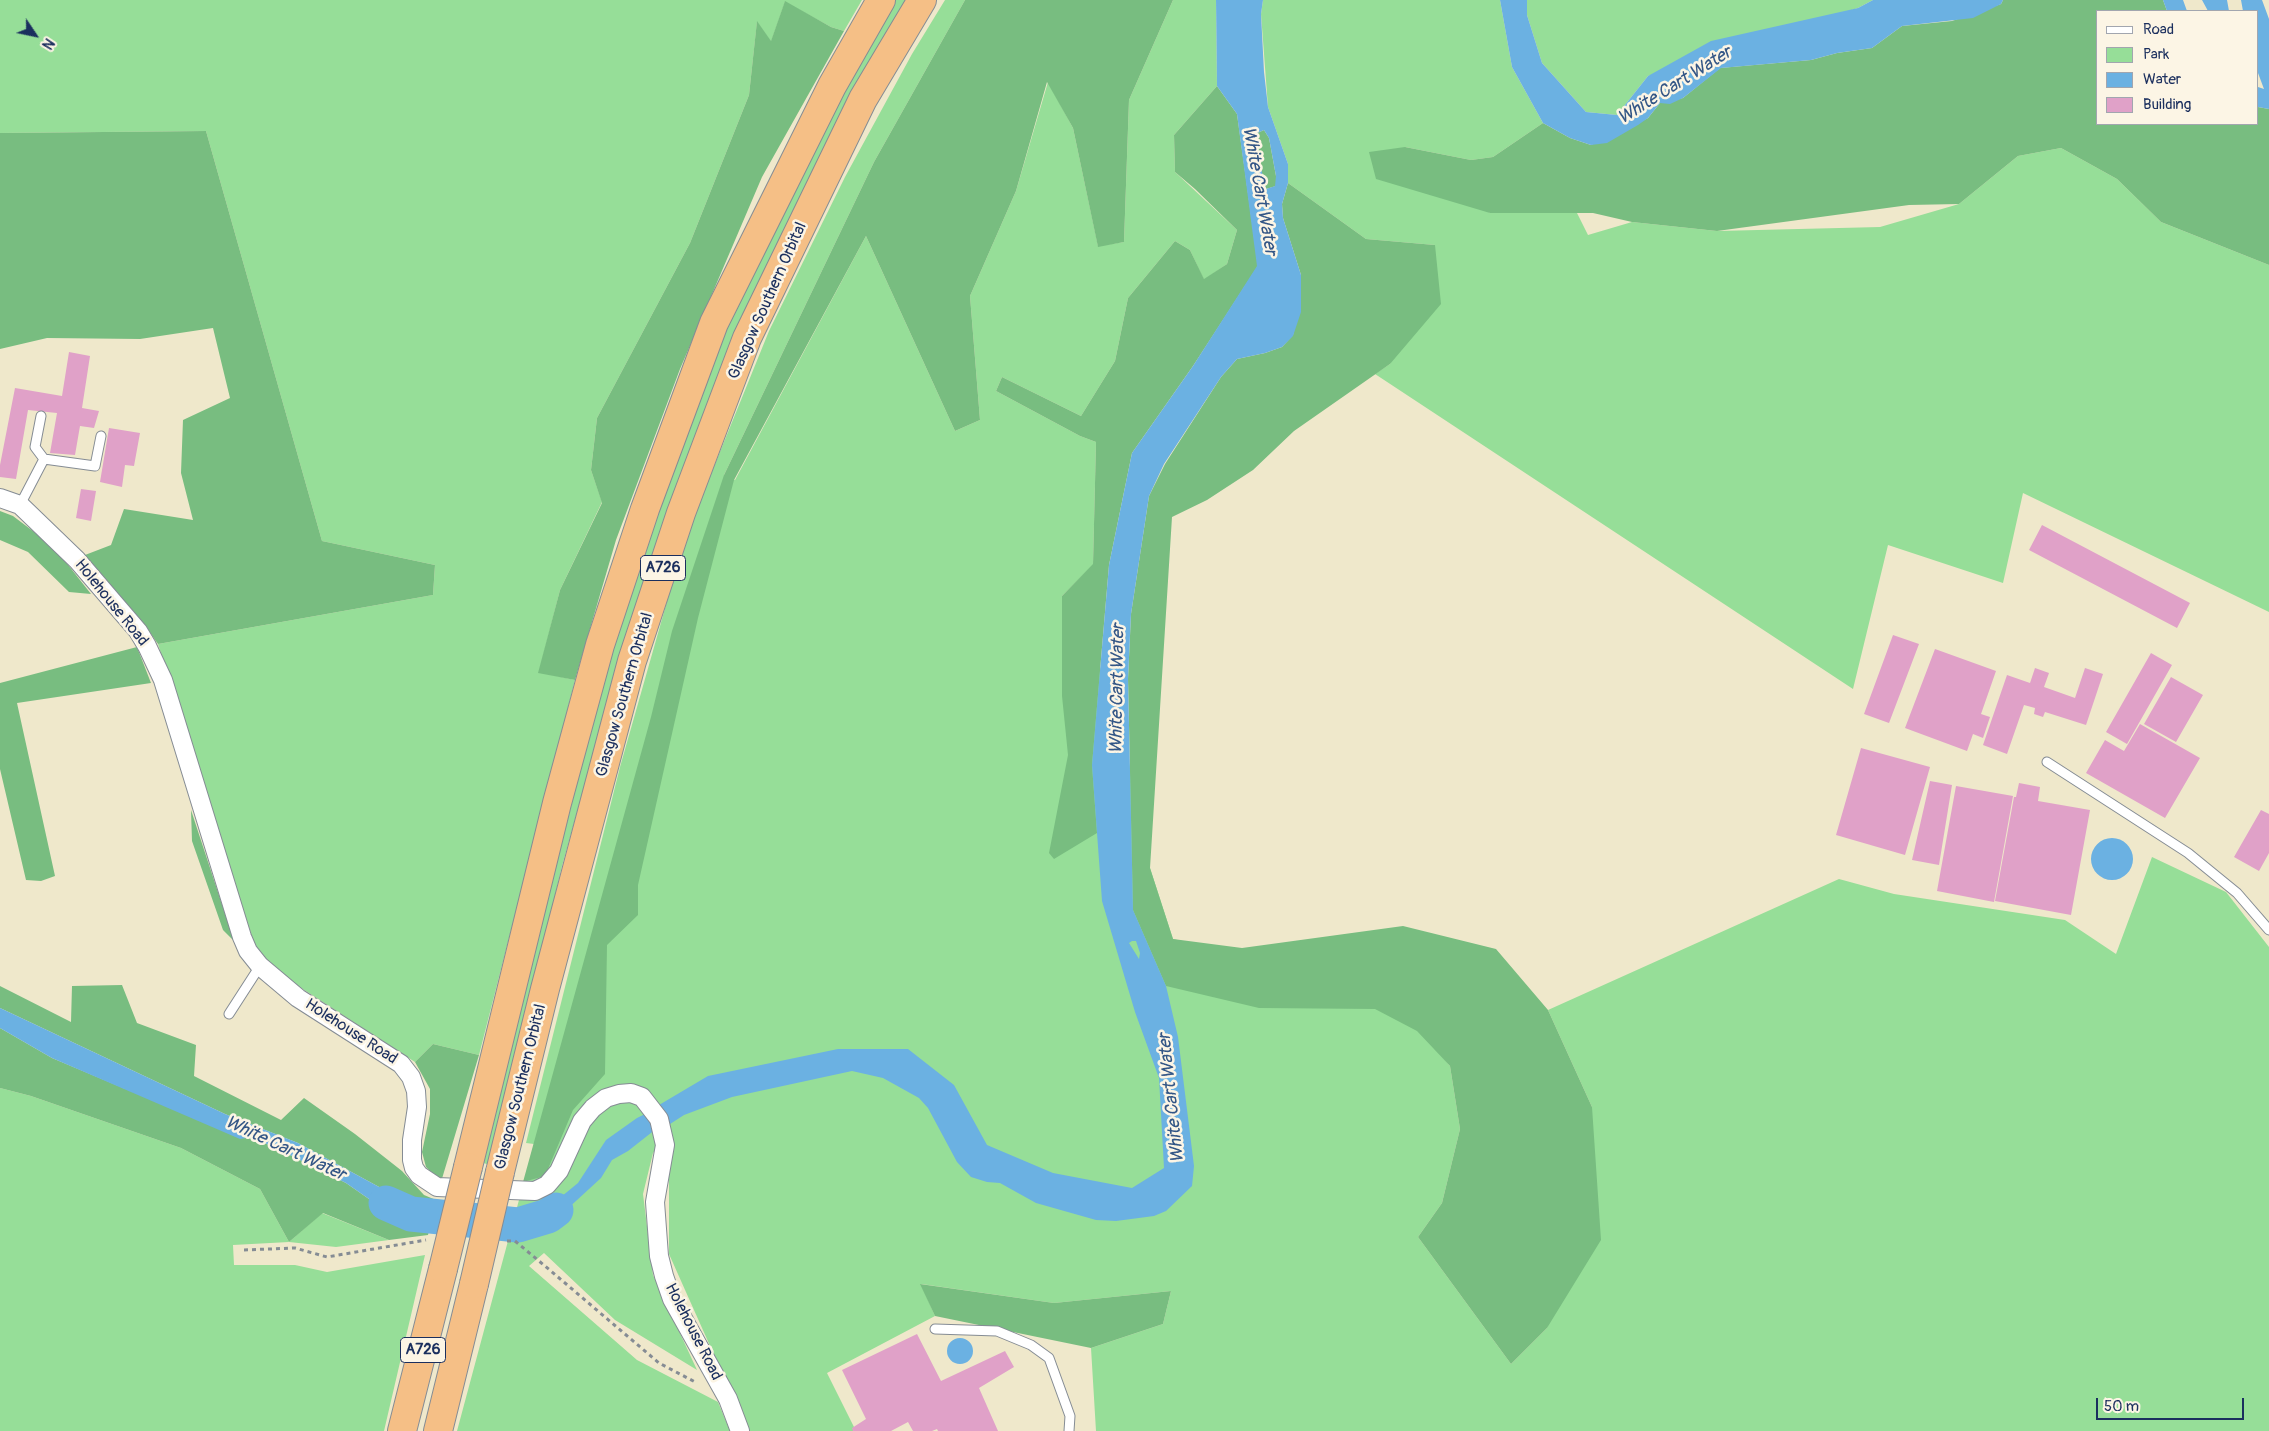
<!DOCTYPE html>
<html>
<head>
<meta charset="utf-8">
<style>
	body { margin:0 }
	#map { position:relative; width:2269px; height:1431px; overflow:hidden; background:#efe8cb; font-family:Pangolin,sans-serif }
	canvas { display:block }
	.legend { position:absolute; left:2096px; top:10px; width:162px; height:115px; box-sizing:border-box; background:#fcf5e5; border:1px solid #a2a6af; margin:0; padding:6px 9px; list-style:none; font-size:15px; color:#1b2f5e }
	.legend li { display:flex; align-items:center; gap:10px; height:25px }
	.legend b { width:25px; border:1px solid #a2a6af }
	.north { position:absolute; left:10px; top:10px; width:50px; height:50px; -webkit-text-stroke:4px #fcf5e5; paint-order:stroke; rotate:124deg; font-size:14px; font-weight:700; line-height:20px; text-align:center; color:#1b2f5e }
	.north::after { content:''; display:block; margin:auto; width:18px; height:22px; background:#1b2f5e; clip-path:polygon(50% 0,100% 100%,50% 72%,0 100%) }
	.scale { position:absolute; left:2096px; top:1398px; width:148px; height:22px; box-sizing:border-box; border:2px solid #1b2f5e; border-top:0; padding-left:6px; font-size:15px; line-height:18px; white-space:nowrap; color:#1b2f5e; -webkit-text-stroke:4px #fcf5e5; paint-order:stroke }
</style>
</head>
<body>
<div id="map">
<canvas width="2269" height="1431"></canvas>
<ul class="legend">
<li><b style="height:6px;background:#fff"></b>Road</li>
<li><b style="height:14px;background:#96de98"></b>Park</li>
<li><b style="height:14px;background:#6bb1e2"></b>Water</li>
<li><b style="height:14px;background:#e0a1c8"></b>Building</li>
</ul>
<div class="north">N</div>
<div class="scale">50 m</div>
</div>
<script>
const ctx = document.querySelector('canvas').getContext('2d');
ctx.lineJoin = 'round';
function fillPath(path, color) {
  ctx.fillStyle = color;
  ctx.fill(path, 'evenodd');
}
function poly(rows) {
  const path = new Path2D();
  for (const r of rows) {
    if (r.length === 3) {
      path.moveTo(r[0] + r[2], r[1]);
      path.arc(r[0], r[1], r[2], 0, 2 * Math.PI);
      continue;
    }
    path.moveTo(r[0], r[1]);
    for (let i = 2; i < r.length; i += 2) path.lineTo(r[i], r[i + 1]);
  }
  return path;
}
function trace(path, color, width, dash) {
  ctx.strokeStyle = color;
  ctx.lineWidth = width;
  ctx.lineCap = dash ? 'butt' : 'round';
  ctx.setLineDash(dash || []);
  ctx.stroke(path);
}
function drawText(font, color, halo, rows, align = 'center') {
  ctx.font = font + ' Pangolin,sans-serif';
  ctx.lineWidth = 5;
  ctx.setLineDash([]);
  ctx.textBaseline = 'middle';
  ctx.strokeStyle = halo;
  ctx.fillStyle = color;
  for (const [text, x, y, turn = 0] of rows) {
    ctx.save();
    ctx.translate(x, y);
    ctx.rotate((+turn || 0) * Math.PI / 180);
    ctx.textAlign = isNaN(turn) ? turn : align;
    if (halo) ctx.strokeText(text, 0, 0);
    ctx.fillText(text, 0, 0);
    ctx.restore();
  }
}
const green = poly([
	[0,0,862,0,844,31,831,27,785,2,771,42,757,22,749,95,690,243,597,418,591,470,602,502,560,590,539,672,575,680,479,1055,433,1044,415,1062,272,969,256,949,158,644,433,595,435,565,322,541,206,131,0,133],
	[893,0,912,0,699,428,631,618,562,866,490,1165,480,1162,605,674,656,510,728,326,819,132],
	[945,0,965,0,874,162,724,475,735,480,866,236,955,431,980,420,970,296,1016,191,1048,82,1073,128,1098,246,1124,242,1129,100,1173,0,1216,0,1217,86,1174,135,1175,172,1237,230,1227,264,1204,280,1190,250,1175,241,1128,298,1115,361,1081,416,1002,377,996,391,1080,436,1096,442,1093,565,1062,596,1116,697,1150,868,1173,939,1382,984,1450,1066,1460,1129,1442,1203,1418,1237,1511,1364,1547,1328,1592,1107,1548,1010,1839,879,1894,894,2065,920,2116,954,2152,857,2226,892,2269,947,2269,1431,1096,1431,1091,1348,1163,1324,1171,1291,1054,1303,921,1284,935,1316,827,1373,856,1431,748,1431,669,1254,669,1135,653,1153,643,1194,653,1275,697,1370,615,1320,544,1253,529,1266,637,1360,718,1402,730,1431,457,1431,534,1144,526,1143,620,767,685,538,769,331,845,177,912,54],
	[1263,0,1500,0,1512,67,1543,123,1493,157,1471,160,1405,147,1490,213,1577,213,1588,235,1632,222,1717,231,1880,227,1959,204,2018,156,2061,148,2117,179,2161,222,2269,265,2269,612,2023,493,2003,583,1888,545,1853,689,1375,374,1390,364,1435,245,1366,239,1288,183,1288,164,1268,107,1261,14],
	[1527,0,1873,0,1858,8,1648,76,1617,115,1586,112,1542,63,1527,15],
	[0,1088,31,1096,181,1148,260,1189,289,1242,322,1213,389,1240,336,1247,289,1242,233,1245,234,1265,295,1265,327,1272,425,1255,384,1431,0,1431]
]);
const forest = poly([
	[965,0,1173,0,1129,100,1124,242,1098,247,1073,128,1047,82,1016,191,970,296,980,420,955,431,866,236,734,480,698,618,638,885,638,915,607,945,605,1074,573,1110,545,1176,523,1182,651,717,672,631,724,475,874,162],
	[2003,0,2163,0,2167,11,2098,11,2098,124,2258,124,2258,107,2269,109,2269,265,2161,222,2117,179,2061,148,2018,156,1959,204,1909,205,1717,231,1632,222,1593,213,1490,213,1376,179,1369,152,1405,147,1471,160,1493,157,1543,123,1570,138,1591,145,1648,118,1660,103,1683,98,1720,68,1811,60,1837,53,1872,48,1902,26,1952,21,2001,4],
	[785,1,831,27,844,31,762,177,680,369,616,540,575,680,538,673,560,590,602,503,591,470,597,418,690,243,749,95,757,21,771,41],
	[1217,86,1237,114,1258,266,1193,366,1132,453,1109,565,1092,765,1097,833,1054,859,1049,853,1068,755,1062,696,1062,596,1093,564,1096,442,1080,436,996,391,1002,377,1081,416,1115,361,1128,298,1175,241,1190,250,1204,279,1227,264,1237,230,1195,189,1175,172,1174,135],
	[1264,130,1269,138,1276,176,1276,186,1266,189,1255,144,1255,134],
	[206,131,322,541,435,565,433,595,158,644,146,627,85,555,111,545,124,509,193,520,181,473,183,420,230,398,213,328,140,339,47,338,0,349,0,133],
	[1288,183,1366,239,1435,245,1441,304,1390,364,1294,431,1253,470,1207,500,1172,517,1150,868,1173,939,1242,948,1403,926,1496,949,1548,1010,1592,1107,1601,1240,1547,1328,1511,1364,1418,1237,1442,1203,1460,1129,1450,1066,1417,1031,1375,1009,1259,1008,1166,986,1133,910,1128,679,1131,614,1149,496,1165,464,1221,377,1237,359,1265,353,1282,347,1293,335,1301,275,1283,218,1282,204],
	[0,511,13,516,54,547,91,594,69,592,28,552,0,540],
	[137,647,151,683,17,703,55,876,41,881,26,880,0,769,0,683],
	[191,810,234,941,223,930,192,841],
	[122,985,137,1023,196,1045,194,1076,281,1120,304,1098,355,1134,402,1171,424,1195,436,1200,434,1210,416,1207,298,1143,225,1114,0,1008,0,986,71,1022,72,986],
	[0,1028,52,1058,128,1090,252,1137,288,1154,346,1183,405,1224,431,1223,428,1235,389,1240,323,1213,289,1242,260,1189,181,1148,31,1096,0,1088],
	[433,1044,479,1055,441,1182,426,1167,422,1152,430,1114,430,1089,415,1062],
	[920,1284,1054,1303,1171,1291,1163,1324,1091,1348,935,1316]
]);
const water = poly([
	[1216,0,1263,0,1261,14,1264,72,1268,107,1288,164,1288,183,1282,204,1283,218,1301,275,1301,312,1293,336,1282,347,1265,353,1237,359,1221,377,1164,464,1149,496,1131,614,1128,679,1133,910,1166,986,1178,1037,1194,1166,1192,1186,1166,1211,1154,1216,1116,1221,1096,1220,1036,1203,1000,1183,987,1182,971,1177,957,1162,928,1108,919,1098,883,1078,852,1071,732,1097,684,1115,667,1126,659,1105,708,1076,838,1049,908,1049,954,1085,987,1145,1053,1173,1132,1188,1164,1168,1159,1078,1135,1012,1102,901,1092,765,1109,565,1132,453,1193,366,1257,266,1237,114,1217,86],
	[1264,130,1269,138,1276,176,1275,186,1266,189,1255,144,1255,134],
	[1132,941,1136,941,1140,953,1139,959,1129,943],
	[1500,0,1527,0,1527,15,1542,63,1586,112,1617,115,1648,76,1711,41,1858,8,1873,0,2003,0,2001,4,1973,18,1902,26,1872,48,1837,53,1811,60,1721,68,1683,98,1670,104,1660,103,1648,118,1638,125,1607,143,1591,145,1570,138,1543,123,1512,67],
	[2163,0,2183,0,2187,11,2167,11],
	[2202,0,2227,0,2229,11,2208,11],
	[2241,0,2262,0,2269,19,2269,109,2258,107,2258,87,2264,89,2258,73,2258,11,2243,11],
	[2112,859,21],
	[0,1008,225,1114,298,1143,416,1207,434,1210,431,1223,405,1224,346,1183,288,1154,252,1137,240,1139,52,1058,0,1028],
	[649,1112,656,1129,628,1151,612,1160,601,1178,552,1223,531,1231,510,1229,514,1215,525,1215,556,1201,578,1183,606,1140,637,1118],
	[960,1351,13]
]);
const river = poly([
	[386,1203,411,1214,518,1225,548,1216,556,1210]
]);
const building = poly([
	[69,352,90,356,82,408,99,411,94,428,80,426,75,455,50,453,57,413,28,410,16,479,0,477,0,465,15,388,62,396],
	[109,428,140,433,134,466,125,465,122,487,100,482],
	[81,489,96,491,91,521,76,518],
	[2042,525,2190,603,2177,628,2029,550],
	[1893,635,1919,644,1889,723,1864,714],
	[1935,649,1996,671,1981,714,1990,717,1983,738,1973,734,1967,751,1905,728],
	[2151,653,2172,665,2127,744,2106,732],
	[2035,668,2049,673,2044,687,2075,698,2085,668,2103,674,2086,725,2045,712,2043,717,2034,714,2035,708,2024,705,2007,754,1983,745,2007,675,2030,683],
	[2171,677,2203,695,2176,742,2144,724],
	[2140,724,2200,758,2165,818,2086,773,2105,740,2124,751],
	[1861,748,1930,767,1905,855,1836,835],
	[1930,781,1952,785,1939,865,1912,860],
	[2019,783,2040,787,2038,801,2090,810,2071,915,1995,901,2014,797,2016,797],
	[1956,786,2013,796,1994,902,1937,891],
	[2261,810,2269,814,2269,853,2259,871,2234,857],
	[917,1334,941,1381,1005,1351,1014,1367,979,1388,998,1431,938,1431,937,1429,932,1431,913,1431,908,1422,891,1431,853,1431,852,1428,866,1419,842,1370]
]);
const path = poly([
	[507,1241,515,1241,545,1266,659,1363,697,1383],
	[244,1250,295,1248,327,1257,426,1240]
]);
const service = poly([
	[41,416,35,447,44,459],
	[20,505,44,459,95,466,101,436],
	[2047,762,2188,853,2237,893,2269,930],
	[229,1014,260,966],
	[935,1329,997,1331,1031,1345,1049,1358,1070,1416,1069,1431]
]);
const minor = poly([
	[0,498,20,505,77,560,138,631,147,646,163,680,242,937,248,951,260,966,298,998,401,1064,411,1077,416,1091,417,1107,412,1140,412,1160,414,1168,419,1175,437,1187,535,1191,547,1185,559,1171,582,1121,593,1108,606,1098,619,1094,631,1093,642,1097,659,1119,665,1145,655,1202,659,1256,664,1276,672,1299,728,1399,740,1431]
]);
const trunk = poly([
	[468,1167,557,803,600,645,645,509,714,323,832,86,881,0],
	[500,1172,545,989,632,661,681,513,747,338,863,99,922,0],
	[402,1431,443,1269],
	[438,1431,474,1284]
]);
const trunkBridge = poly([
	[443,1269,468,1167],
	[474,1284,500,1172]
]);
const shields = [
	[663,568,45],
	[423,1350,45]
];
const shieldNames = [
	["A726",663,568],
	["A726",423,1350]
];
const streetNames = [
	["Glasgow Southern Orbital",768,301,-66],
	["Holehouse Road",111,603,51],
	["Glasgow Southern Orbital",625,695,-74],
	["Holehouse Road",351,1032,33],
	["Glasgow Southern Orbital",521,1087,-76],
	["Holehouse Road",693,1332,63]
];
const waterNames = [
	["White Cart Water",1675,86,-32],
	["White Cart Water",1259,191,80],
	["White Cart Water",1118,689,-89],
	["White Cart Water",1172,1098,-96],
	["White Cart Water",285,1149,25]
];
fillPath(green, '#96de98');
fillPath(forest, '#78bd80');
fillPath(water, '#6bb1e2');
trace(river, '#6bb1e2', 35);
fillPath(building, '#e0a1c8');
trace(service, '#858c94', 11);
trace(minor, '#858c94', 20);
trace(trunk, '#858c94', 30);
trace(path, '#858c94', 3, [4, 4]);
trace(service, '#fff', 9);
trace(minor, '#fff', 18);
trace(trunk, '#f5bf86', 28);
trace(trunkBridge, '#858c94', 30, []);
trace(trunkBridge, '#f5bf86', 28);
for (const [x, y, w] of shields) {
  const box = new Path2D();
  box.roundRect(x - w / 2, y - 12.5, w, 25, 4);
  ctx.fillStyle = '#fcf5e5';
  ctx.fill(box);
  trace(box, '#1b2f5e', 1);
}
drawText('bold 15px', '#1b2f5e', null, shieldNames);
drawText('16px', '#1b2f5e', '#fcf5e5', streetNames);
drawText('italic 18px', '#335686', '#fcf5e5', waterNames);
</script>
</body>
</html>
